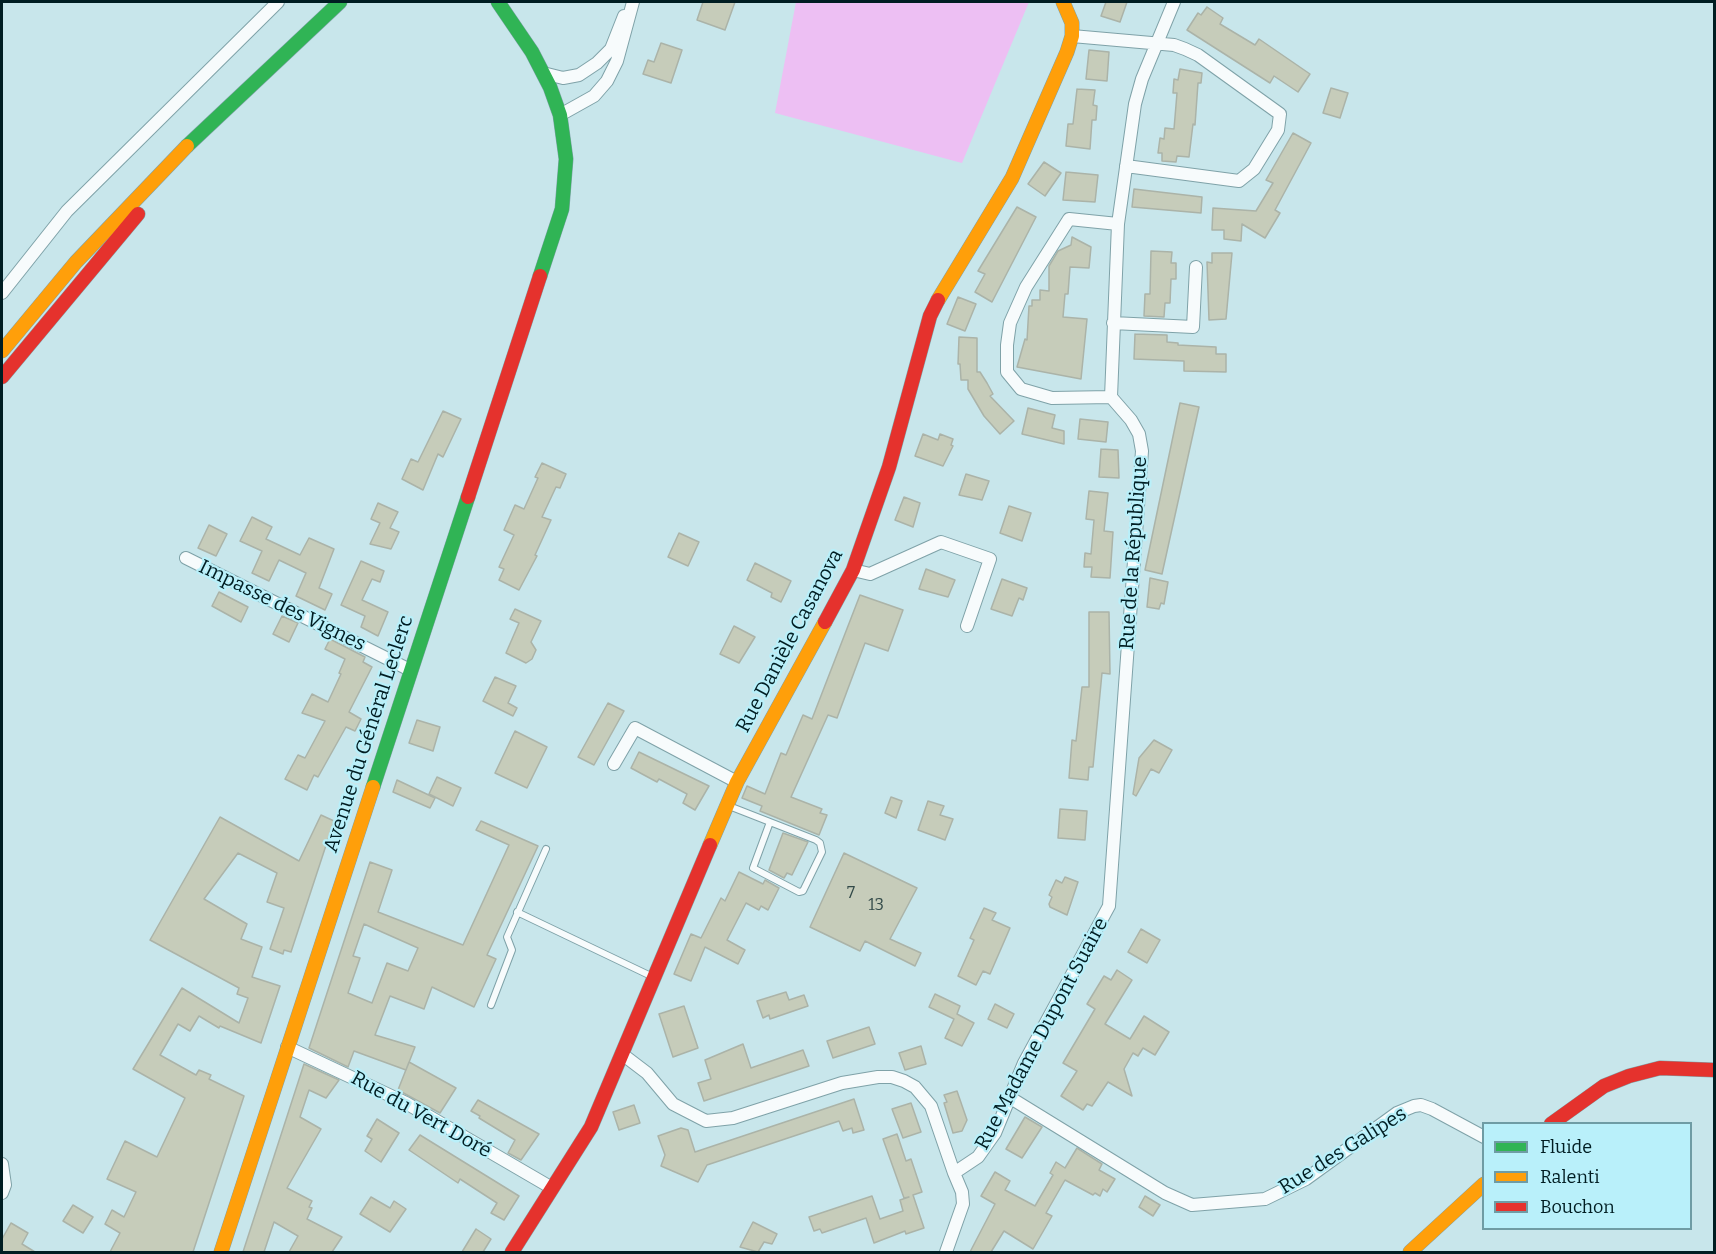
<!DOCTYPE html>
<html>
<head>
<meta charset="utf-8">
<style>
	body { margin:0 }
	#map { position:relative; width:1716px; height:1254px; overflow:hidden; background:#c8e6eb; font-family:Bitter,serif }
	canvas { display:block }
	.frame { position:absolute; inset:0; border:3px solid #001d22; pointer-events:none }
	.legend { position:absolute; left:1482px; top:1122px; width:210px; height:108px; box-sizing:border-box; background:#b9f0fa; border:2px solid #6f9ca4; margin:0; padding:8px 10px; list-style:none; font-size:18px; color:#001d22 }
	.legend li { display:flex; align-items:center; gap:12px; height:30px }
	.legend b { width:30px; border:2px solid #6f9ca4 }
</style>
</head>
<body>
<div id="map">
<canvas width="1716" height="1254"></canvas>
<div class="frame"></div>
<ul class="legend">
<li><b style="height:8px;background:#30b455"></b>Fluide</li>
<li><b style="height:8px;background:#ff9f0a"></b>Ralenti</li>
<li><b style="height:8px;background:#e5322d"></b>Bouchon</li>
</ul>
</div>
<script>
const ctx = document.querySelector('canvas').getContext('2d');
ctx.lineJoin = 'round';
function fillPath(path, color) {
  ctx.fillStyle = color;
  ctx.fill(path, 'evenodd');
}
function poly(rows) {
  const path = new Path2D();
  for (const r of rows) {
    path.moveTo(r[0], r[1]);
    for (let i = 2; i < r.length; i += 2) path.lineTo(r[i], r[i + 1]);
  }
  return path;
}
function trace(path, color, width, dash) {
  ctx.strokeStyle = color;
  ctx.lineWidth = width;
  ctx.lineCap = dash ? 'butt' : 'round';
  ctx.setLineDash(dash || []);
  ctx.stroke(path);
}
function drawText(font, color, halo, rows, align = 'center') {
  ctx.font = font + ' Bitter,serif';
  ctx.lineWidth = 4.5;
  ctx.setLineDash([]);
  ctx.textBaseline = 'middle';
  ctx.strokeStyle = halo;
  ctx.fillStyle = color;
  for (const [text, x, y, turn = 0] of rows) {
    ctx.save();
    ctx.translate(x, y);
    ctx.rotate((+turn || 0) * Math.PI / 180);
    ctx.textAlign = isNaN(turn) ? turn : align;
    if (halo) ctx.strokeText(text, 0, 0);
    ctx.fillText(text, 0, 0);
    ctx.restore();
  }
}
const water = poly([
	[796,2,1029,2,962,163,775,113]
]);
const building = poly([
	[703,2,735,2,725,30,697,20,703,2],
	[1106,2,1127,2,1120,22,1101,16,1106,2],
	[1207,7,1223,18,1220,24,1255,45,1259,39,1310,74,1298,92,1274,76,1270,83,1187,30,1198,13,1201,15,1207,7],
	[661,43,682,50,671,83,643,74,648,60,654,62,661,43],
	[1089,50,1109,52,1107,81,1086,79,1089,50],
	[1180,69,1202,73,1201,83,1198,83,1195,125,1193,124,1189,157,1177,156,1176,162,1162,161,1162,153,1158,153,1160,138,1164,139,1165,128,1174,129,1177,93,1173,93,1174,79,1178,80,1180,69],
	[1331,88,1348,93,1340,118,1323,113,1331,88],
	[1077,89,1095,90,1093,105,1097,106,1096,120,1092,120,1090,149,1066,146,1068,124,1073,124,1077,89],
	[1293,133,1311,143,1275,210,1280,213,1265,238,1242,224,1241,241,1224,239,1224,230,1212,230,1213,208,1256,211,1273,183,1266,180,1293,133],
	[1044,162,1061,173,1045,196,1028,184,1044,162],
	[1066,172,1098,175,1095,202,1063,200,1066,172],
	[1134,189,1202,197,1201,213,1132,207,1134,189],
	[1017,207,1036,217,992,302,975,292,985,274,978,271,1017,207],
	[1072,237,1091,247,1089,268,1070,267,1068,294,1065,294,1063,317,1087,319,1081,379,1017,367,1025,339,1027,340,1029,306,1032,306,1032,300,1040,300,1040,290,1049,291,1049,266,1058,251,1071,245,1072,237],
	[1151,251,1172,252,1171,263,1176,263,1176,279,1171,279,1170,303,1165,303,1164,317,1144,316,1145,294,1150,294,1151,251],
	[1212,253,1232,253,1226,319,1209,320,1207,262,1212,263,1212,253],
	[958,297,976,304,965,331,947,324,958,297],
	[1135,334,1167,335,1167,342,1178,343,1178,345,1216,347,1216,354,1226,354,1226,372,1184,371,1184,361,1134,359,1135,334],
	[959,337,977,338,977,372,980,372,987,383,993,394,990,396,1014,421,1000,434,984,416,968,389,968,380,961,380,960,364,958,364,959,337],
	[1180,403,1199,407,1162,574,1145,570,1180,403],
	[1028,408,1055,415,1052,428,1064,431,1064,444,1022,434,1028,408],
	[443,411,461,419,443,457,438,454,423,490,402,479,411,459,418,462,443,411],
	[1080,419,1108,422,1106,442,1078,439,1080,419],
	[923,434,938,440,940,434,953,439,951,445,953,446,943,466,915,456,923,434],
	[1101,449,1118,450,1119,478,1099,477,1101,449],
	[542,463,566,474,560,488,556,487,542,517,551,520,535,555,537,556,519,590,499,580,504,569,499,567,514,535,504,530,515,505,524,509,538,478,535,477,542,463],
	[966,474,989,481,982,500,959,495,966,474],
	[1089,491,1108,493,1104,531,1113,532,1110,578,1091,577,1092,567,1084,567,1085,553,1091,554,1094,520,1086,519,1089,491],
	[904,497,920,503,913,527,895,520,904,497],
	[378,503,398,512,390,528,399,532,391,549,370,544,380,523,371,519,378,503],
	[1009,506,1031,513,1022,541,1000,533,1009,506],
	[252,517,272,527,266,539,300,555,309,538,334,549,319,588,332,594,325,610,296,596,306,573,279,560,269,581,252,573,262,551,240,541,252,517],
	[209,525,227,534,216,556,198,548,209,525],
	[679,533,699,542,688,566,668,557,679,533],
	[361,561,384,571,380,582,372,579,362,600,388,612,378,636,361,627,365,616,341,605,361,561],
	[755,563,791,581,781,602,771,597,772,593,747,580,755,563],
	[926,569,955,580,948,597,919,589,926,569],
	[1150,578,1168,582,1164,604,1161,603,1159,609,1147,607,1150,578],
	[1002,579,1027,588,1023,600,1019,598,1012,616,991,609,1002,579],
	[219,592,248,607,241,622,212,606,219,592],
	[860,595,903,610,888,651,865,643,837,718,828,715,791,797,822,809,820,813,827,815,819,835,760,811,762,806,742,798,747,786,765,794,781,753,786,755,803,715,812,719,860,595],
	[515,609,541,621,531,642,536,650,532,659,526,663,506,653,519,623,510,619,515,609],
	[1089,612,1109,612,1110,674,1102,673,1093,767,1089,767,1088,780,1069,778,1072,740,1076,741,1082,687,1089,687,1089,612],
	[282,616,298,623,289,642,273,634,282,616],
	[734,626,755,637,739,663,720,654,734,626],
	[330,639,365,657,363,662,372,667,349,712,361,719,355,731,346,727,318,777,314,775,307,790,285,779,298,755,305,758,325,721,302,713,312,694,328,702,341,674,339,673,345,659,325,649,330,639],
	[495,677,516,686,508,703,517,708,513,716,483,701,495,677],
	[608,703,624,711,594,765,578,757,608,703],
	[417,720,440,727,433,751,409,743,417,720],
	[515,731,547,747,527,788,495,773,515,731],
	[1154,740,1172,750,1159,773,1151,769,1136,796,1133,794,1139,758,1154,740],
	[639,752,709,786,695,810,683,803,687,794,659,779,657,782,631,768,639,752],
	[437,777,461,788,453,806,429,794,437,777],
	[397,780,435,798,430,808,393,792,397,780],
	[891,797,902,801,896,818,885,813,891,797],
	[928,801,944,806,940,815,953,819,945,840,918,830,928,801],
	[1060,809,1087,811,1085,840,1058,838,1060,809],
	[321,815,334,821,291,952,284,950,283,954,270,949,284,908,267,902,277,873,238,853,204,899,247,924,241,939,262,947,252,977,280,986,261,1043,220,1026,219,1028,199,1016,190,1031,178,1024,160,1055,196,1075,199,1070,211,1075,209,1079,244,1096,193,1252,110,1252,120,1233,105,1224,112,1210,124,1217,136,1192,107,1179,125,1141,157,1157,185,1098,133,1069,182,988,239,1023,248,998,237,994,239,988,150,940,220,817,299,861,321,815],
	[481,821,538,846,487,955,496,959,474,1007,432,987,424,1009,390,996,375,1035,415,1047,406,1070,354,1051,348,1067,309,1048,370,862,392,870,378,912,463,945,509,845,476,830,481,821],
	[364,924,418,948,408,971,387,963,372,1003,348,993,360,958,353,956,364,924],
	[783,833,808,842,792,875,787,873,784,878,769,870,783,833],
	[844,853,917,888,890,939,921,953,915,966,865,941,860,951,810,927,844,853],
	[739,872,763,884,765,880,779,888,768,910,761,906,759,910,746,903,727,940,745,950,738,964,705,947,691,981,674,974,691,934,701,938,721,898,725,901,739,872],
	[1065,877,1078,882,1067,915,1050,907,1049,904,1052,897,1049,895,1056,880,1062,883,1065,877],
	[984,908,996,913,992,920,1010,928,990,974,983,971,976,985,958,976,974,940,970,938,984,908],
	[1141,929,1160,940,1147,963,1128,952,1141,929],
	[1117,970,1132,980,1105,1024,1130,1039,1144,1016,1169,1032,1155,1055,1143,1048,1138,1056,1133,1053,1124,1069,1132,1096,1108,1082,1092,1106,1087,1104,1083,1110,1061,1096,1077,1071,1063,1063,1095,1009,1087,1004,1104,976,1111,980,1117,970],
	[786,992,789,1000,804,995,808,1006,770,1019,769,1015,763,1018,757,1001,786,992],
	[935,994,960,1006,957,1014,974,1023,962,1046,945,1038,954,1019,929,1007,935,994],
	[995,1004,1014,1014,1007,1028,988,1019,995,1004],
	[684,1006,698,1048,673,1057,659,1014,684,1006],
	[869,1027,875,1044,833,1058,827,1041,869,1027],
	[743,1044,751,1068,803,1050,809,1066,704,1101,698,1083,711,1079,705,1060,743,1044],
	[921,1046,926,1064,905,1070,899,1053,921,1046],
	[409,1062,456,1088,440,1113,398,1090,409,1062],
	[304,1064,339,1080,326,1098,309,1090,300,1117,321,1129,287,1188,312,1201,309,1207,312,1208,307,1219,342,1237,332,1252,289,1252,298,1236,274,1222,264,1252,243,1252,304,1064],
	[957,1091,967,1120,962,1131,953,1133,944,1103,947,1102,944,1095,957,1091],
	[854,1099,864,1130,853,1133,852,1128,843,1131,839,1121,707,1165,698,1182,661,1166,665,1155,658,1136,681,1128,688,1130,695,1152,854,1099],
	[478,1100,539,1134,521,1160,508,1153,515,1140,479,1118,480,1116,471,1111,478,1100],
	[911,1103,921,1132,903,1138,892,1109,911,1103],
	[634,1105,640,1123,619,1130,613,1112,634,1105],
	[1025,1117,1042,1127,1022,1158,1006,1149,1025,1117],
	[377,1119,399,1133,381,1162,365,1151,372,1139,367,1136,377,1119],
	[897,1134,906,1161,911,1159,922,1192,913,1195,924,1228,906,1234,905,1231,874,1243,866,1218,822,1233,820,1229,814,1231,809,1217,872,1196,880,1219,903,1211,900,1200,909,1197,904,1198,883,1139,897,1134],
	[420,1135,519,1196,504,1220,491,1213,497,1203,460,1179,458,1183,409,1150,420,1135],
	[1077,1148,1102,1164,1099,1170,1115,1179,1107,1192,1103,1189,1100,1196,1095,1193,1093,1195,1065,1180,1046,1213,1052,1216,1033,1249,1004,1231,991,1252,970,1252,995,1204,981,1196,995,1172,1010,1181,1005,1190,1035,1206,1053,1175,1050,1173,1056,1162,1065,1168,1077,1148],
	[1145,1196,1160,1205,1153,1216,1139,1207,1145,1196],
	[371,1197,390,1208,394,1201,406,1209,390,1232,360,1214,371,1197],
	[73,1205,93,1217,83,1233,63,1221,73,1205],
	[753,1222,777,1234,772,1244,764,1242,758,1252,740,1247,753,1222],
	[11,1223,28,1233,22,1244,35,1252,2,1252,2,1239,11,1223],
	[476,1229,491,1239,483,1252,462,1252,476,1229]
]);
const lane = poly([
	[729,806,816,840,820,843,822,852,803,891,799,892,753,868,770,822],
	[517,912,653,977],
	[491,1005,512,950,507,937,546,849]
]);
const street = poly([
	[1072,36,1174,45,1185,49,1198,55,1280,114,1278,130,1254,169,1239,181,1126,166],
	[543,73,563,78,579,75,597,63,611,49,624,16],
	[560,115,594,96,607,81,617,61,633,2],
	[2,293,67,211,278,2],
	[1113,323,1193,327,1196,267],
	[1111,397,1052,398,1021,389,1007,372,1007,345,1010,323,1026,287,1069,219,1118,224],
	[186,558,410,670],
	[853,570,870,574,941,542,990,559,967,626],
	[614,764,635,728,737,782],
	[287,1047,406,1103,552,1188],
	[622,1054,647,1073,673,1104,706,1121,733,1118,842,1083,878,1077,892,1077,904,1081,915,1087,931,1106,954,1173],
	[1009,1097,1165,1193,1192,1205,1265,1199,1306,1179,1397,1113,1414,1106,1421,1105,1432,1109,1484,1137],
	[2,1164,5,1185,2,1193],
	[946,1252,963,1204,962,1192,954,1173,978,1157,995,1133,1024,1063,1109,906,1142,451,1139,434,1131,420,1111,397,1118,224,1135,104,1142,79,1174,2]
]);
const fast = poly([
	[498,2,532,52,550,87,560,115,566,159,562,209,540,276],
	[187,146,340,2],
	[373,787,468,497]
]);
const slow = poly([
	[938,300,1012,178,1067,52,1072,36,1072,23,1063,2],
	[2,351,76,262,187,146],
	[710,845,737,782,825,622],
	[221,1252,373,787],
	[1410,1252,1484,1184]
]);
const jam = poly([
	[2,377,138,214],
	[468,497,540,276],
	[825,622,853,570,889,467,930,316,938,300],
	[1551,1124,1604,1086,1629,1076,1660,1068,1714,1070],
	[512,1252,591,1127,710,845]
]);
const numberNames = [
	["7",851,894],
	["13",876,906]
];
const streetNames = [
	["Rue de la République",1134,553,-86],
	["Impasse des Vignes",282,606,26],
	["Rue Danièle Casanova",790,641,-62],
	["Avenue du Général Leclerc",369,734,-72],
	["Rue Madame Dupont Suaire",1042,1034,-62],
	["Rue du Vert Doré",421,1115,29],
	["Rue des Galipes",1343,1151,-32]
];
fillPath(water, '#edbff3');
fillPath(building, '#c6ccba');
trace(building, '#abb3a8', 1.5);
trace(lane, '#7fa2a8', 8);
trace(street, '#7fa2a8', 14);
trace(fast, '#7fa2a8', 15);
trace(slow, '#7fa2a8', 15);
trace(jam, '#7fa2a8', 15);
trace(lane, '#f7fbfc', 6);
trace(street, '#f7fbfc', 12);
trace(fast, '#30b455', 14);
trace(slow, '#ff9f0a', 14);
trace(jam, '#e5322d', 14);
drawText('16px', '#324948', null, numberNames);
drawText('20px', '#001d22', '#b9f0fa', streetNames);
</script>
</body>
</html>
